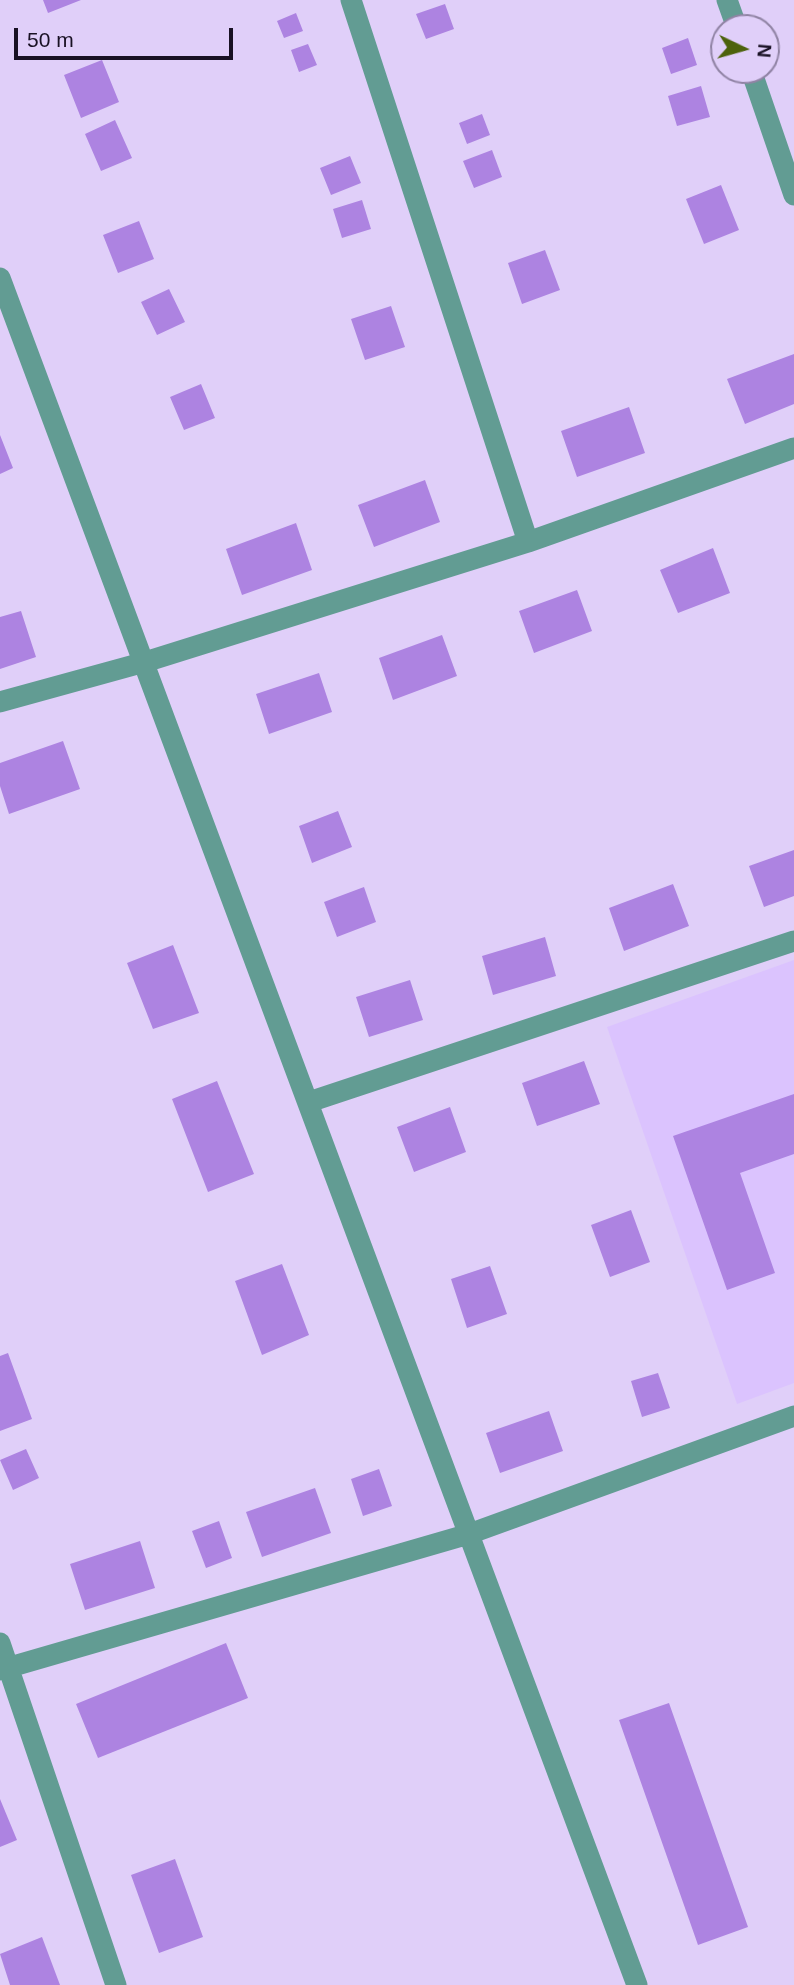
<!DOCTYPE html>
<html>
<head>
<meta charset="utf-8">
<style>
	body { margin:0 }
	#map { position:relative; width:794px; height:1985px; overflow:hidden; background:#e0cff9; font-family:Arial,sans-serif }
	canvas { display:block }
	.north { position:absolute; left:710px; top:14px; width:70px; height:70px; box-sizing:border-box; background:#e0cff9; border:2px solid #9083a4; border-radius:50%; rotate:95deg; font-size:19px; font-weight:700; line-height:28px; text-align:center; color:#191124 }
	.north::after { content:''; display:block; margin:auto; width:24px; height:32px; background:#4d620c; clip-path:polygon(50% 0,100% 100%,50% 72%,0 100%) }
	.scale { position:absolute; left:14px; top:28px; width:219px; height:32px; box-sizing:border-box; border:4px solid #191124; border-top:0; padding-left:9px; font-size:21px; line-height:24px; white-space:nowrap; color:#191124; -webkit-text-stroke:5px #e0cff9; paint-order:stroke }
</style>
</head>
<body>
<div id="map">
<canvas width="794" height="1985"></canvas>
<div class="north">N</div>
<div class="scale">50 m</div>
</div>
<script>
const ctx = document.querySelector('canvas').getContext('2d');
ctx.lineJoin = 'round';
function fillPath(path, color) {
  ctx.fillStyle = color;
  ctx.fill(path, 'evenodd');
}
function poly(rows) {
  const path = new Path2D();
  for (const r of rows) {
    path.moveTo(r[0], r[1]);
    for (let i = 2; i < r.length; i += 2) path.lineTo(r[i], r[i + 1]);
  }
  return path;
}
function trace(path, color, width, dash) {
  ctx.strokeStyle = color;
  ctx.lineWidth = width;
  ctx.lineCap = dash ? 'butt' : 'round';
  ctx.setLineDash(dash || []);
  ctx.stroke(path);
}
const built = poly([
	[794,960,794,1383,737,1404,607,1027]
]);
const building = poly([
	[43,0,81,0,48,13],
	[445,4,454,29,426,39,416,14],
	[296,13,303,31,284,38,277,21],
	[688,38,697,65,671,74,662,48],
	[308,44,317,65,299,72,291,50],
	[102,60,119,102,81,118,64,75],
	[701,86,710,117,677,126,668,96],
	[482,114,490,135,467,144,459,123],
	[115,120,132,158,101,171,85,134],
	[492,150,502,177,474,188,463,161],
	[350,156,361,183,331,195,320,168],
	[721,185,739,230,704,244,686,199],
	[362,200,371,229,342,238,333,209],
	[139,221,154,259,118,273,103,235],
	[545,250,560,290,522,304,508,263],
	[169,289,185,322,157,335,141,302],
	[391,306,405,347,365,360,351,319],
	[794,354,794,404,745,424,727,379],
	[201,384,215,418,184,430,170,397],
	[629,407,645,453,577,477,561,431],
	[0,435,13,468,0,474],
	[425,480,440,522,374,547,358,505],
	[296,523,312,570,242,595,226,549],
	[713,548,730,593,678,613,660,570],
	[577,590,592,631,534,653,519,611],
	[21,611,36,657,0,669,0,617],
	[442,635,457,676,393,700,379,658],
	[319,673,332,712,269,734,256,694],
	[63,741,80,789,9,814,0,786,0,763],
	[338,811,352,847,312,863,299,826],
	[794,850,794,896,764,907,749,866],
	[673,884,689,926,624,951,609,908],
	[364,887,376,922,337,937,324,902],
	[545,937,556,976,493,995,482,956],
	[173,945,199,1013,153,1029,127,963],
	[410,980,423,1020,369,1037,356,997],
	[584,1061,600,1104,537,1126,522,1083],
	[217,1081,254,1174,208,1192,172,1099],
	[794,1094,794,1154,740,1173,775,1273,727,1290,673,1136],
	[450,1107,466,1152,414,1172,397,1127],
	[631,1210,650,1262,610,1277,591,1225],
	[282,1264,309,1335,262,1355,235,1281],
	[490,1266,507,1314,467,1328,451,1279],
	[8,1353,32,1419,0,1431,0,1356],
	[658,1373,670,1408,642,1417,631,1381],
	[549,1411,563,1451,500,1473,486,1433],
	[26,1449,39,1478,13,1490,0,1460],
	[379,1469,392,1506,363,1516,351,1479],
	[315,1488,331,1533,262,1557,246,1512],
	[219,1521,232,1558,206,1568,192,1531],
	[140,1541,155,1588,85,1610,70,1564],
	[226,1643,248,1698,98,1758,76,1704],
	[669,1703,748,1927,698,1945,619,1720],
	[0,1799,17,1840,0,1847],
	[175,1859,203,1937,159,1953,131,1875],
	[42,1937,60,1985,10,1985,0,1954]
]);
const street = poly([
	[351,0,528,542],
	[727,0,737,28],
	[751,70,794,195],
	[0,278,637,1985],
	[0,702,145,662,528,542,794,448],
	[309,1102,794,941],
	[0,1643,116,1985],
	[0,1670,469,1534,794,1416]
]);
fillPath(built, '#dbc3fe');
fillPath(building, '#ad83e1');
trace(street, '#629c93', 21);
</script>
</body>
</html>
